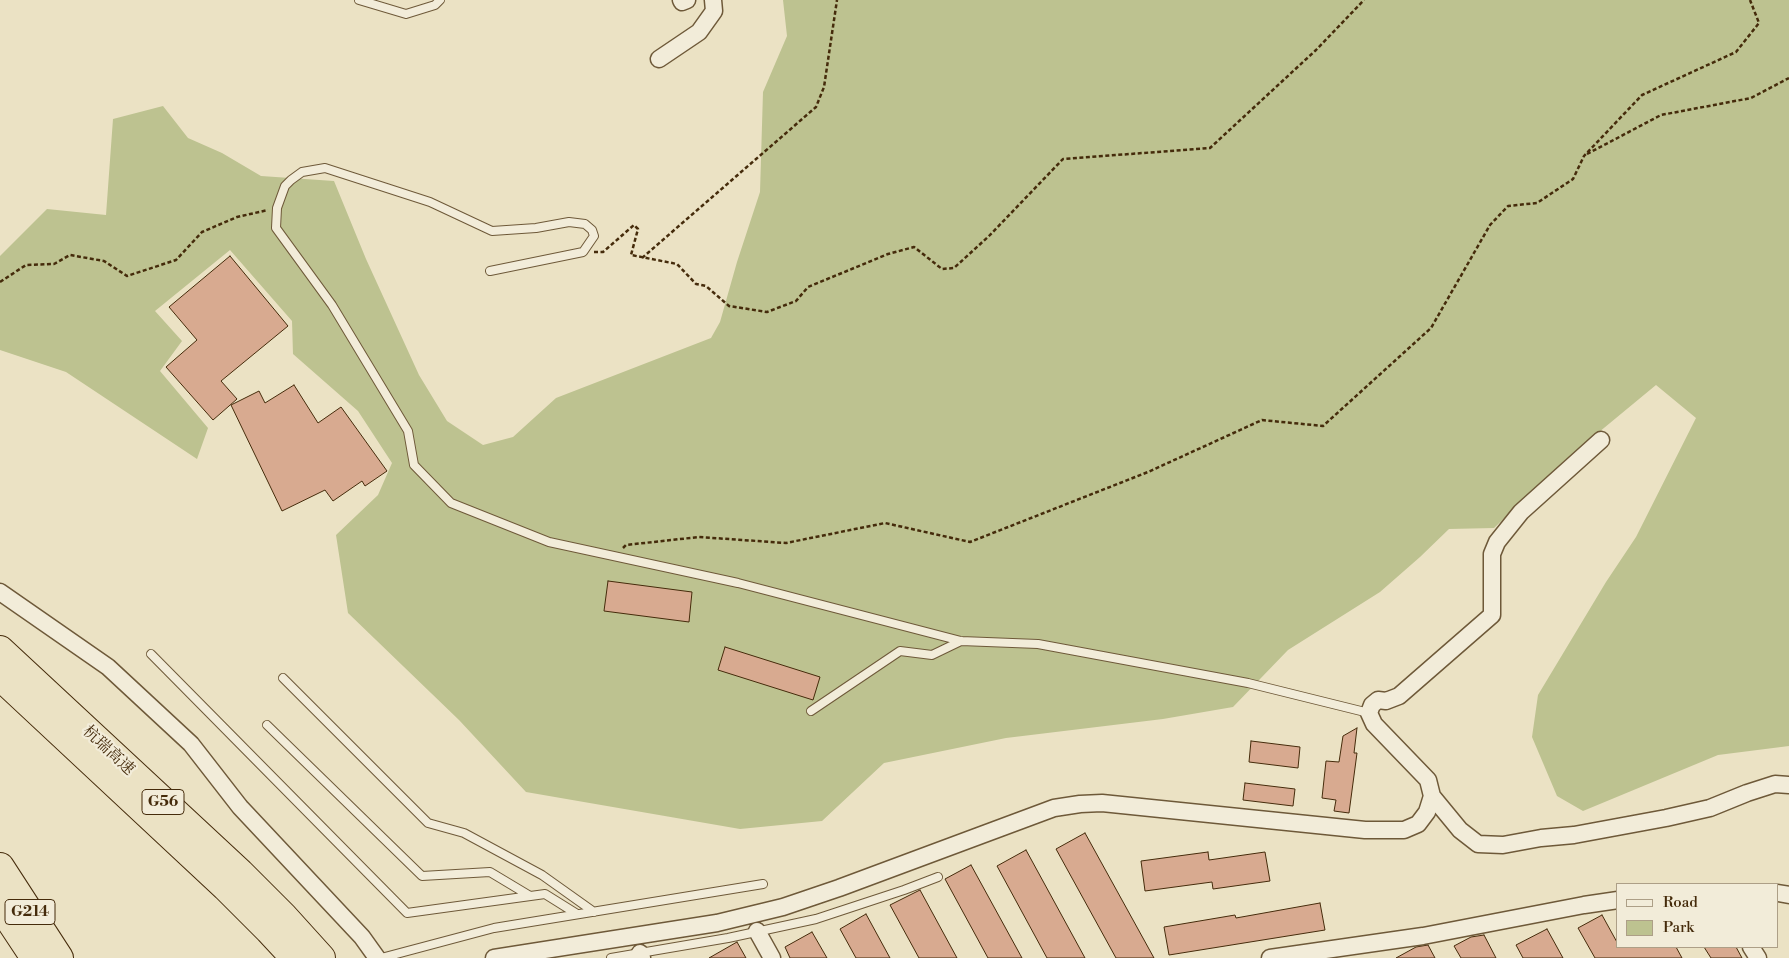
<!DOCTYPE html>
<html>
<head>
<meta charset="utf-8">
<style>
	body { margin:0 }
	#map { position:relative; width:1789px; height:958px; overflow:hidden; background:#ebe2c4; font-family:"Libre Bodoni",serif }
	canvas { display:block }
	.legend { position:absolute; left:1616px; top:883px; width:162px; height:65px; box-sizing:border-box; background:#f2ecd9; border:1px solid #ad9f87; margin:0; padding:6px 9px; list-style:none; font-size:15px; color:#452b0b }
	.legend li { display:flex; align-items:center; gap:10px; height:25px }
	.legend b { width:25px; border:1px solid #ad9f87 }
</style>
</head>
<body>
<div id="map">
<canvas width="1789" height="958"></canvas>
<ul class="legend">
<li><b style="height:6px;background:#f2ecd9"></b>Road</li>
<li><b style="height:14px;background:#bdc290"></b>Park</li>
</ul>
</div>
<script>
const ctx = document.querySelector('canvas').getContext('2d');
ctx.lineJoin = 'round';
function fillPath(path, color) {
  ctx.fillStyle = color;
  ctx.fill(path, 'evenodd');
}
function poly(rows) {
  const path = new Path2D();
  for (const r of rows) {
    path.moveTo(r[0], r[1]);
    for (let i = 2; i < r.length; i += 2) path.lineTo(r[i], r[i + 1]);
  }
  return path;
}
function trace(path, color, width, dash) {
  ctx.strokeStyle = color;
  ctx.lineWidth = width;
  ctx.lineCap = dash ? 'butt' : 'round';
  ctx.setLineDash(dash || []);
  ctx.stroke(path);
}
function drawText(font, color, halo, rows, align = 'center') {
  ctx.font = font + ' "Libre Bodoni","Noto Serif SC",serif';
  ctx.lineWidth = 4.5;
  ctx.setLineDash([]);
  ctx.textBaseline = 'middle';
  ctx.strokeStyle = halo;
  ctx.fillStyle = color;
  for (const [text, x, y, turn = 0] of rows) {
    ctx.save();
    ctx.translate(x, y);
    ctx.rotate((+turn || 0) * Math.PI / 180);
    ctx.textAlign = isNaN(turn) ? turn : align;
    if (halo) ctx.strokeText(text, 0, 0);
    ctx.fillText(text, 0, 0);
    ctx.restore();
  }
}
const green = poly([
	[783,0,1789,0,1789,746,1718,755,1583,811,1557,796,1532,737,1538,695,1606,582,1636,537,1696,418,1656,385,1564,461,1494,528,1449,529,1420,557,1380,592,1288,650,1233,707,1163,719,1006,738,884,763,822,821,740,829,526,792,459,720,348,613,336,535,378,495,392,463,358,411,293,354,292,321,230,250,155,311,182,341,160,371,208,428,197,459,66,372,0,350,0,256,47,209,106,215,113,119,163,106,188,138,222,153,261,176,334,181,366,259,419,375,447,421,483,445,513,437,556,398,711,338,720,322,737,262,760,192,763,92,787,36]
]);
const building = poly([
	[230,256,288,326,221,381,237,399,213,420,166,367,197,340,169,307,230,256],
	[294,385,318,423,341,407,387,471,365,486,362,481,333,501,325,490,282,511,231,405,259,391,265,403,294,385],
	[608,581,692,592,689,622,604,611,608,581],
	[725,647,820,677,813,700,718,670,725,647],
	[1357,728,1354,753,1357,753,1349,813,1334,811,1336,800,1322,798,1326,761,1339,762,1343,736,1357,728],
	[1251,741,1300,747,1298,768,1249,762,1251,741],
	[1245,783,1295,789,1293,806,1243,800,1245,783],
	[1085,833,1154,958,1116,958,1056,849,1085,833],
	[1026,850,1085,958,1047,958,997,866,1026,850],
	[1208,852,1209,860,1265,852,1270,881,1213,889,1212,882,1145,891,1141,861,1208,852],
	[971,865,1022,958,988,958,945,879,971,865],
	[920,890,957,958,919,958,890,905,920,890],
	[1320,903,1325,930,1169,955,1164,927,1235,915,1236,918,1320,903],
	[866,914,890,958,856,958,840,929,866,914],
	[1602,915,1618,944,1618,947,1676,947,1682,958,1595,958,1578,928,1602,915],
	[1547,929,1563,958,1523,958,1516,945,1547,929],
	[812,932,827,958,790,958,785,947,812,932],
	[1484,935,1496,958,1461,958,1454,946,1471,937,1484,935],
	[737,942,746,958,709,958,737,942],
	[1428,945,1435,958,1396,958,1416,947,1428,945],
	[1704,947,1736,947,1742,958,1711,958,1704,947]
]);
const path = poly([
	[1587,154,1661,115,1751,98,1789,78],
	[594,252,603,252,634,225,638,229,631,255,677,264,696,284,706,286,729,306,767,312,796,301,808,287,888,254,914,247,942,269,954,268,989,236,1063,159,1210,148,1316,50,1364,0],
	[642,258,816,107,824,87,837,0],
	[0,282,26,265,54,264,70,255,104,261,127,276,176,260,202,232,237,217,268,210],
	[623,548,626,545,699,537,786,543,885,523,970,542,1148,472,1262,420,1323,426,1431,328,1490,225,1508,206,1537,203,1573,179,1584,156,1642,95,1736,52,1759,23,1750,0]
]);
const lane = poly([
	[359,0,406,14,435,5,440,0],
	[490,271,583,252,594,236,592,230,585,224,569,222,536,228,492,231,430,202,325,168,302,172,291,180,285,186,277,208,276,228,332,305,408,431,414,465,451,503,549,542,738,583,961,641,1038,644,1248,683,1369,713],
	[151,654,407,913,545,894,577,914],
	[283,678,428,823,464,833,542,875,594,912],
	[811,711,900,651,932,655,961,641],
	[267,725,422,876,490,872,530,896],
	[381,958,494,928,763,884],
	[611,958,728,938,816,919,904,890,938,877]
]);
const street = poly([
	[681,0,682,2,687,0],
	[659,59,699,32,714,11,713,0],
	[1601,440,1521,512,1497,542,1492,554,1492,615,1399,696,1386,701,1378,700,1372,705,1369,713,1374,724,1428,780,1432,796,1460,830,1478,844,1503,845,1541,838,1574,835,1666,818,1710,808,1747,793,1775,784,1789,785],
	[0,592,108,667,191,744,240,807,362,937,377,958],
	[1778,893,1789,895],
	[757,931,772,958],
	[1751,947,1758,958],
	[640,953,642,958],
	[494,958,717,923,783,907,839,888,1054,808,1080,804,1102,803,1365,830,1404,830,1418,824,1427,812,1432,796],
	[1270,958,1423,936,1584,905,1618,900]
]);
const highway = poly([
	[0,650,240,873,283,916,321,958],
	[0,676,226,887,269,930,295,958],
	[0,867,59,958],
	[0,905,35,958]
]);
const shields = [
	[163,802,42],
	[30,912,50]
];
const shieldNames = [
	["G56",163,802],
	["G214",30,912]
];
const streetNames = [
	["杭瑞高速",108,751,43]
];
fillPath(green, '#bdc290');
fillPath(building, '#d8aa90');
trace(building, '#452b0b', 1);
trace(lane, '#6e5939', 10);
trace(street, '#6e5939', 19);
trace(highway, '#452b0b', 30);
trace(path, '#452b0b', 2.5, [4, 2.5]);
trace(lane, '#f2ecd9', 8);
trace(street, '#f2ecd9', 16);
trace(highway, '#ebe2c4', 28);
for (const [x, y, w] of shields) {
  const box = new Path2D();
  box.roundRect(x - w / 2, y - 12.5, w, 25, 4);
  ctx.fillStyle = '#f2ecd9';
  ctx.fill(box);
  trace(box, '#452b0b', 1);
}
drawText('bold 15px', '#452b0b', null, shieldNames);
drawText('16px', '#452b0b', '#f2ecd9', streetNames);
</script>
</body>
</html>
